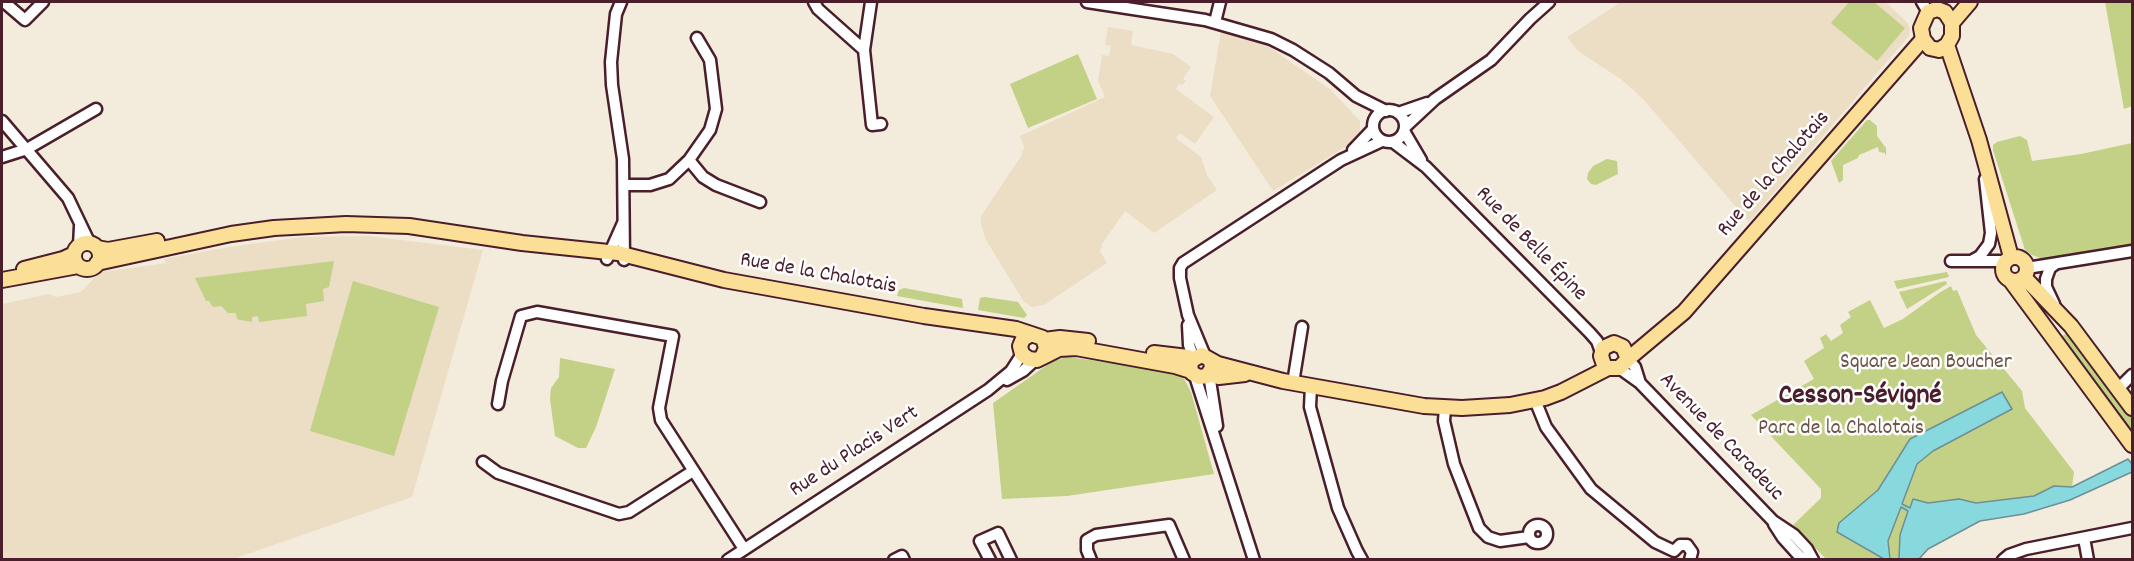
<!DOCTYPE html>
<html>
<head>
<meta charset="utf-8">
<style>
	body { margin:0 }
	#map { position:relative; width:2134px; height:561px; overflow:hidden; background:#f3ecdd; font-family:Dekko,sans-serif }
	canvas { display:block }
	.frame { position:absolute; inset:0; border:3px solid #4a1f2b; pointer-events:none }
</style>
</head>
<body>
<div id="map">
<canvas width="2134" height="561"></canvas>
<div class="frame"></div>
</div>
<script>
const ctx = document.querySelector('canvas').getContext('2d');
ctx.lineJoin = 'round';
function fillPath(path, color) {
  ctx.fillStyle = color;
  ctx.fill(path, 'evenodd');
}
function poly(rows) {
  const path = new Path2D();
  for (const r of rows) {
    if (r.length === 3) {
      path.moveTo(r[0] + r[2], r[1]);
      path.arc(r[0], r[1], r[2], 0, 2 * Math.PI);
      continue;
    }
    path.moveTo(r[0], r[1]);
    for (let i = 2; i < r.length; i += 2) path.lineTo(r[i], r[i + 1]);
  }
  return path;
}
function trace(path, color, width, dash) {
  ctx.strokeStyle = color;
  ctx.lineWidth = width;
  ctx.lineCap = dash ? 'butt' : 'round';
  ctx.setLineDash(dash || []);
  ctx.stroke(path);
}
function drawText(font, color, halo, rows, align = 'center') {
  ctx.font = font + ' Dekko,sans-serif';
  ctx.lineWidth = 5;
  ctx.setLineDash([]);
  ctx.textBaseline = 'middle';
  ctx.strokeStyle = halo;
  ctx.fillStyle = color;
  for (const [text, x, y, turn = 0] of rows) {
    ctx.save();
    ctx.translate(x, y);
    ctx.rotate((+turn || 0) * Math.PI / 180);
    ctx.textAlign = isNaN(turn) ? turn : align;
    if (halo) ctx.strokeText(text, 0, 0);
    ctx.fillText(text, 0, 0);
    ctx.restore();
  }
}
const built = poly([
	[1621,2,1886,2,1908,23,1910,30,1909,36,1749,222,1643,99,1622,80,1578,51,1567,37],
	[1108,27,1133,31,1131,45,1173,54,1191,67,1183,79,1186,81,1182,85,1179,84,1176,89,1214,117,1195,144,1180,133,1176,138,1201,157,1207,175,1217,190,1154,233,1125,211,1102,244,1102,247,1100,251,1107,263,1044,305,1032,307,1024,302,986,240,981,224,981,216,1021,156,1024,147,1020,136,1105,97,1098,81,1102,55,1109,56,1111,46,1105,45],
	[1221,31,1269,47,1330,89,1360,121,1360,138,1273,191,1210,96],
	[369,236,483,250,412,497,233,559,2,560,2,304,49,294,56,297,81,292,100,272,160,264,166,263,164,259,229,247,303,237]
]);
const green = poly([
	[1849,2,1874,2,1905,28,1877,61,1831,23],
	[2105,2,2132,2,2132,106,2124,109],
	[1078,54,1097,99,1028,128,1010,84],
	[1867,120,1870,120,1877,126,1877,136,1886,148,1886,154,1885,156,1885,153,1879,152,1878,147,1859,155,1858,158,1843,165,1843,180,1839,183,1831,161],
	[2020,136,2027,140,2032,161,2081,154,2132,143,2132,245,2043,259,2032,255,2025,250,1993,150,1993,145,1997,142],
	[1607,159,1617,161,1618,174,1596,185,1591,184,1587,179,1588,173,1593,166],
	[334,261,329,287,323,289,324,301,306,304,307,316,259,322,258,316,252,317,252,322,241,320,237,319,236,313,228,313,221,306,213,307,209,301,206,301,195,278],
	[1947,272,1949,277,1897,289,1894,281],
	[353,281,439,307,394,456,310,431],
	[1946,281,1947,284,1907,309,1899,292],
	[1951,286,1953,291,1957,290,1976,335,2022,391,2025,408,2074,472,2072,487,2054,486,2035,496,1976,503,1959,499,1928,503,1913,499,1900,535,1899,559,1826,559,1793,525,1821,498,1821,489,1751,415,1814,379,1804,361,1824,348,1820,338,1826,334,1831,341,1843,333,1840,325,1851,317,1848,312,1870,300,1884,328,1903,319,1939,293],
	[904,288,962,299,963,308,897,296,899,290],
	[985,297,1018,302,1027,315,1024,318,978,310,980,298],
	[2070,330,2132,414,2132,439,2059,339],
	[1067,357,1173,371,1183,377,1191,392,1214,474,1067,496,1002,499,993,403,1053,361],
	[560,358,615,369,596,427,586,448,578,448,555,436,550,399,551,388,559,377]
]);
const water = poly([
	[2002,392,2012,409,1933,451,1917,464,1902,504,1910,508,1913,499,1928,503,1959,499,1976,503,2034,496,2054,486,2072,487,2128,459,2132,464,2132,472,2070,500,2024,514,1980,521,1928,549,1919,559,1899,559,1900,535,1908,511,1901,507,1888,541,1890,559,1884,559,1837,532,1839,523,1878,490,1910,439,2002,392]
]);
const minor = poly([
	[4,2,25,20,43,2],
	[621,2,616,14,611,62,612,85,623,159,624,260],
	[814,2,818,9,864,50,872,125,881,124],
	[1087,2,1205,20,1271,39,1293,50,1329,73,1356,96,1386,111],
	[1922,2,1928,12],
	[1215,22,1220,2],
	[864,50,871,2],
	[1389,126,16],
	[1398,113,1427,103],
	[2,121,68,198,90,244],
	[1405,127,1435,99,1491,60,1530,19,1549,2],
	[1404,131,1421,160],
	[1393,142,1426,167,1590,333,1597,341,1601,352],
	[1353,150,1373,129],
	[2,157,27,149,96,109],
	[689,160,703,177,716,185,760,202],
	[625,185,650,185,669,179,689,160,710,130,716,109,710,60,697,38],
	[79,246,80,226],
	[607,259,623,223],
	[1951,261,2000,261,2004,264],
	[1971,261,1980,256,1989,244,1991,233,1985,179],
	[2027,268,2132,251],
	[2054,304,2046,287,2046,279,2050,268,2057,263],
	[1188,325,1189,345,1194,359],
	[1205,356,1188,315,1180,278,1180,268,1183,263,1341,160,1382,141],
	[1628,359,1635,367,1640,383],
	[1619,368,1640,383,1773,521,1794,535,1807,549,1813,560],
	[1209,374,1217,426],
	[1195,376,1254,560],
	[1007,380,1023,371,1035,360],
	[1293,383,1302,327],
	[1311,386,1310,407,1338,508,1357,551,1362,560],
	[2118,389,2132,375],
	[1535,400,1546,427,1591,489,1655,542,1674,551],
	[498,404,502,381,521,316,537,312,673,336,659,408,661,420,744,549],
	[1445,408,1444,421,1454,464,1479,528,1488,537,1500,541,1529,537],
	[483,462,498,473,619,514,629,512,693,471],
	[1774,524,1783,538,1803,560],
	[1538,534,9],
	[2084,538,2088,560],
	[1674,551,1680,545,1687,545,1692,552,1690,560],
	[728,560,988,390,1011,371,1022,354],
	[894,560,902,556,904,560],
	[990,560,980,541,998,533,1011,560],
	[1091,560,1087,550,1087,540,1096,535,1169,525,1184,560],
	[2003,560,2009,555,2026,549,2132,528]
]);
const major = poly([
	[1937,9,1945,12,1952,23,1952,36,1947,45,1939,50,1930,48,1923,39,1921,28,1928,12,1937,9],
	[1952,23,1970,2],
	[1947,45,1979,140,2011,257],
	[87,256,13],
	[97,248,108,250,157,241],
	[2015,269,12],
	[97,263,231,234,274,228,346,224,409,226,522,243,618,253,724,280,924,316,1016,329,1043,338,1046,348,1043,355],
	[24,269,63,259,74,254],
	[2024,277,2071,326,2132,408],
	[2,280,78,266],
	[2011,281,2132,445],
	[1031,334,1023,339,1020,346,1022,354,1029,359,1037,360,1059,349,1076,348,1175,366,1191,371],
	[1044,340,1060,338,1088,341],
	[1154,353,1188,357,1193,360],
	[1628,359,1623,347,1614,343,1603,348,1601,356,1604,365,1608,368,1619,368,1628,359,1684,312,1923,39],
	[1211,361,1212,368,1207,376,1199,377,1192,373,1190,367,1192,360,1202,355,1218,364,1283,381,1424,406,1462,408,1510,405,1545,398,1561,392,1608,368],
	[1210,374,1219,377,1245,374]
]);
const streetNames = [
	["Rue de la Chalotais",1775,175,-49],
	["Rue de Belle Épine",1530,245,46],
	["Rue de la Chalotais",818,275,10],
	["Avenue de Caradeuc",1720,438,46],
	["Rue du Placis Vert",855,453,-33]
];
const parkNames = [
	["Square Jean Boucher",1926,364],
	["Parc de la Chalotais",1841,430]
];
const districtNames = [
	["Cesson-Sévigné",1860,398]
];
fillPath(built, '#ebdec5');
fillPath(green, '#c2d185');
fillPath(water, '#88d9de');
trace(water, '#6f8f96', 1.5);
trace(minor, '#4a1f2b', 15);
trace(major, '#4a1f2b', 18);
trace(minor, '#fff', 10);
trace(major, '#fbdf96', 14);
drawText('22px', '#4a1f2b', '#fff', streetNames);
drawText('22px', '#6e5446', '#fff', parkNames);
drawText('bold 28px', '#4a1f2b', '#fff', districtNames);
</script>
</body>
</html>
